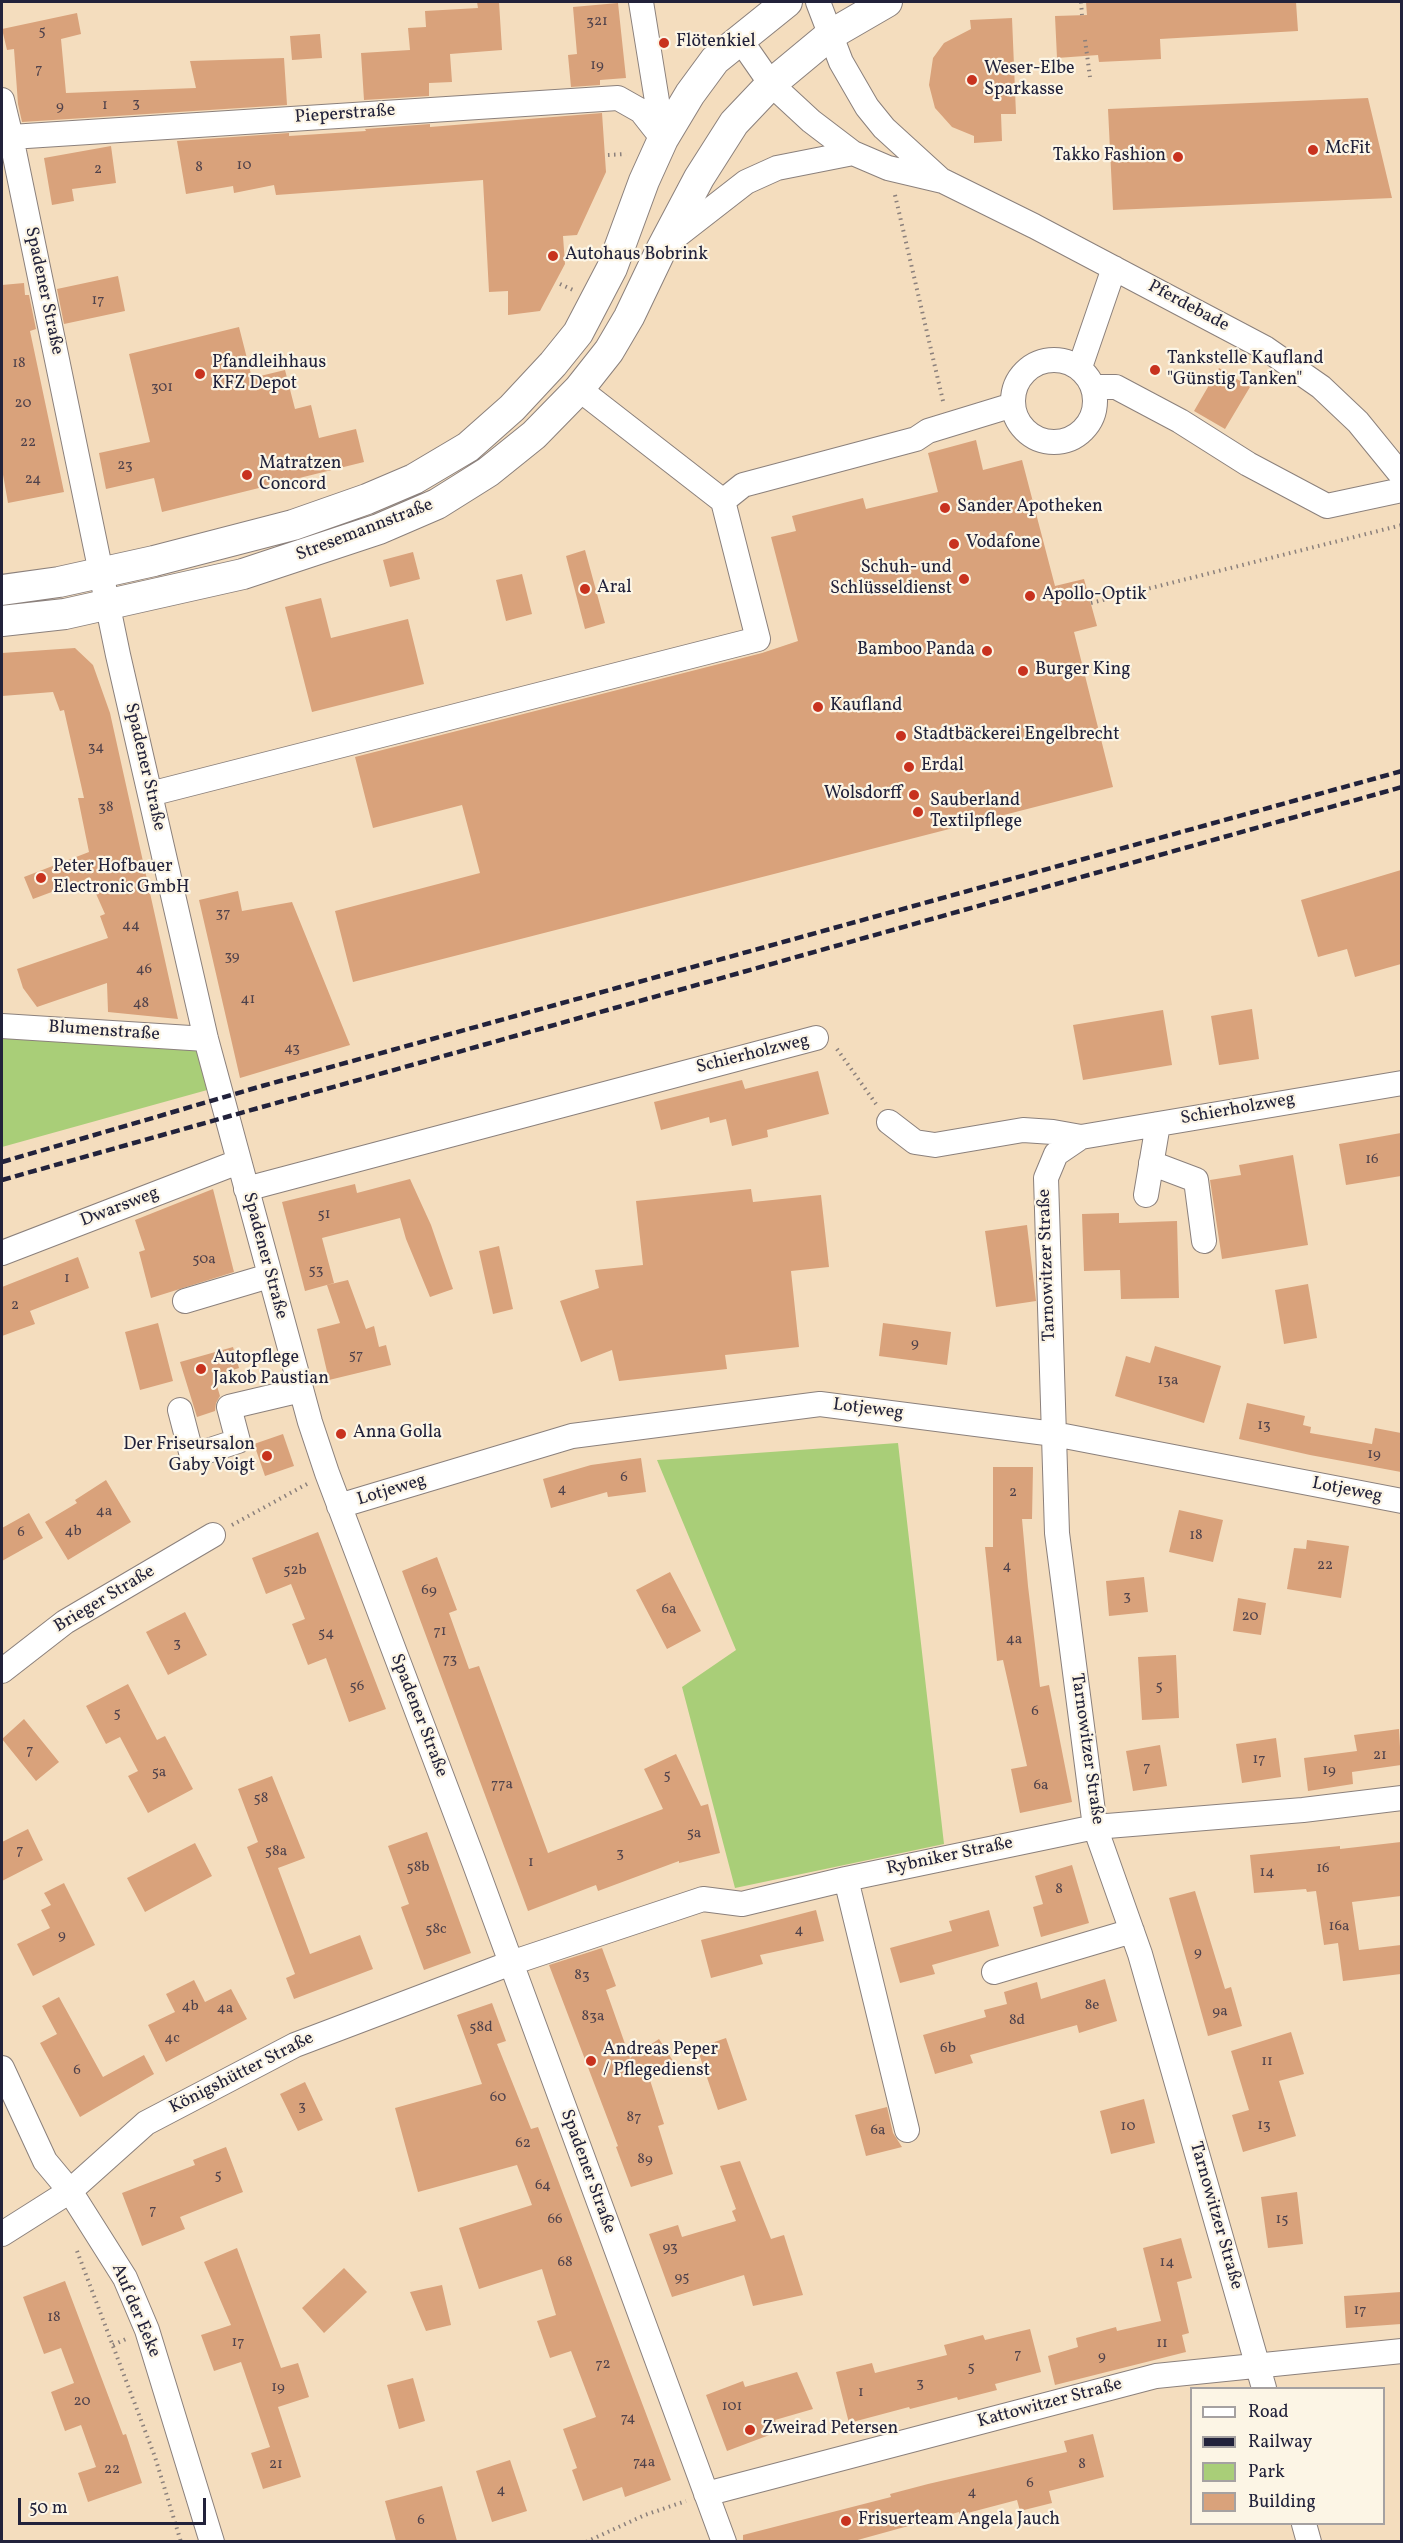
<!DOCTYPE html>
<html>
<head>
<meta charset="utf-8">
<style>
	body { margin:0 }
	#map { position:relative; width:1403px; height:2543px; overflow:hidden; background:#f4ddbe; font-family:Vollkorn,serif }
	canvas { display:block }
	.frame { position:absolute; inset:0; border:3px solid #22223b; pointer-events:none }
	.legend { position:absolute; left:1190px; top:2387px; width:195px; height:138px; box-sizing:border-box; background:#fcf5e5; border:2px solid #a5a1a1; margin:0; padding:8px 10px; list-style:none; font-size:18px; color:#22223b }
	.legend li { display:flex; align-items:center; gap:12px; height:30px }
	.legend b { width:30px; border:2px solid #a5a1a1 }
	.scale { position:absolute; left:18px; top:2498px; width:188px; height:27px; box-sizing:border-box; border:3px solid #22223b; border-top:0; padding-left:8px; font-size:18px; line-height:21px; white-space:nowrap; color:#22223b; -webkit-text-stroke:4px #fcf5e5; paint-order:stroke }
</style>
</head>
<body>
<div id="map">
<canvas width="1403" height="2543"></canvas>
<div class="frame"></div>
<ul class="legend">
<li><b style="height:8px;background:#fff"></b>Road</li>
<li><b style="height:8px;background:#22223b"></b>Railway</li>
<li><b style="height:16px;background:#a9ce78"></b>Park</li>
<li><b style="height:16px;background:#d9a27b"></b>Building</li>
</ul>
<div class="scale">50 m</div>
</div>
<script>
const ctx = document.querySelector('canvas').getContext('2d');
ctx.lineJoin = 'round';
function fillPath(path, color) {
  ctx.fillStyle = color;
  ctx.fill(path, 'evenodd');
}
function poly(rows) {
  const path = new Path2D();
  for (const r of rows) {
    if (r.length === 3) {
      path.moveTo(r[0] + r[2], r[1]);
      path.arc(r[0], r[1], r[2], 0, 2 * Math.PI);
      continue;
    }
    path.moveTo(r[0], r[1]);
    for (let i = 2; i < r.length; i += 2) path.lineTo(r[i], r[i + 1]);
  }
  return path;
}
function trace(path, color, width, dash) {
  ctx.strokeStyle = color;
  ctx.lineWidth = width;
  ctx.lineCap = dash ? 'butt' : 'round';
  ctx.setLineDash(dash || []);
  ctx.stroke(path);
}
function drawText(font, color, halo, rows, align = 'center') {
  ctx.font = font + ' Vollkorn,serif';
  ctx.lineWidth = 4.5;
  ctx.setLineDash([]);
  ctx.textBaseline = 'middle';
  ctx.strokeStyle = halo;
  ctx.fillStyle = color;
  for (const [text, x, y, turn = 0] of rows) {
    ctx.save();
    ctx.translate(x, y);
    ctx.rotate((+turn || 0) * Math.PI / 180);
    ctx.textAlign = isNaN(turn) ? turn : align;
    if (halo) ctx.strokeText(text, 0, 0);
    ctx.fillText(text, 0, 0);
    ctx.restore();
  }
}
const green = poly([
	[2,1031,206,1043,218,1087,2,1147],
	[898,1443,944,1844,735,1888,682,1687,736,1650,657,1460]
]);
const building = poly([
	[477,2,499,2,502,50,450,54,452,82,429,83,429,96,364,100,361,53,410,50,408,28,426,27,425,11,478,8],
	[1086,2,1296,2,1298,31,1160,39,1161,59,1099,62,1098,55,1057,58,1055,16,1087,15],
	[618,3,626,78,600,80,600,85,571,87,568,55,577,54,573,7],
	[77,13,81,34,61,39,66,93,196,88,190,61,284,58,287,105,22,122,18,104,14,49,7,50,2,29],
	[1012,18,1016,114,1001,114,1002,141,974,143,974,136,952,127,935,108,929,85,933,58,944,43,971,29,970,20],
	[320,34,322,58,292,60,290,36],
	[1368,98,1392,198,1113,210,1108,109],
	[602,113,606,172,577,235,563,236,565,264,540,311,508,315,508,291,489,292,483,180,276,195,274,185,234,193,233,186,186,194,177,141,289,133,289,136,366,131,365,129,430,124,430,127],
	[111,146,116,183,72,189,74,201,52,205,44,158],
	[118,276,125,311,64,324,57,289],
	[24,283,25,295,29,295,36,329,30,331,64,492,8,503,2,469,2,285],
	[239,327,252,378,285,370,295,409,311,405,319,438,356,429,364,462,162,512,154,478,106,489,99,453,150,442,129,354],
	[1219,368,1250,387,1225,429,1194,411],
	[976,440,983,470,1022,460,1055,586,1084,579,1097,626,1074,632,1113,787,353,982,335,911,480,873,462,805,373,828,355,757,762,653,798,641,771,537,796,531,792,516,863,498,866,509,938,492,928,453],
	[585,550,605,623,585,629,566,556],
	[413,552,420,579,390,587,383,560],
	[522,574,532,614,506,621,496,580],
	[321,598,331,638,408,619,424,684,312,712,285,607],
	[75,648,93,665,110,713,178,1019,108,1012,107,983,37,1007,23,988,17,969,108,938,100,916,105,914,89,878,33,899,24,877,89,852,78,798,84,798,64,710,60,711,53,692,2,696,2,653],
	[1401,870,1401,964,1355,977,1347,949,1318,957,1301,900],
	[238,891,242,911,292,902,350,1045,240,1078,199,900],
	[1252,1009,1259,1059,1219,1065,1211,1016],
	[1163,1010,1172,1065,1083,1080,1073,1025],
	[818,1071,829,1114,767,1130,768,1137,732,1146,726,1119,710,1123,709,1117,661,1130,654,1102,742,1080,745,1089],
	[1401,1133,1401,1176,1346,1185,1339,1144],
	[1293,1155,1308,1245,1222,1259,1210,1180,1241,1175,1239,1165],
	[410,1179,431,1225,453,1289,430,1297,406,1239,400,1218,322,1238,334,1283,305,1291,282,1202,355,1184,357,1193],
	[213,1189,234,1272,151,1298,139,1252,145,1250,135,1220],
	[751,1189,753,1202,821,1195,829,1267,791,1271,799,1347,725,1355,727,1369,619,1381,612,1350,581,1362,560,1301,599,1288,595,1270,643,1265,636,1201],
	[1119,1213,1119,1223,1177,1221,1179,1298,1121,1299,1120,1270,1084,1271,1082,1214],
	[1027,1225,1036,1301,996,1307,985,1231],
	[499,1246,513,1309,493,1314,479,1251],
	[78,1257,89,1288,30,1311,35,1324,2,1336,2,1287],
	[348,1280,366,1329,374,1326,379,1347,386,1345,391,1365,329,1380,317,1329,340,1323,327,1285],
	[1308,1284,1317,1338,1284,1344,1275,1290],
	[158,1323,173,1381,140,1390,125,1332],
	[883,1323,951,1332,947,1365,879,1356],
	[1155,1346,1221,1366,1204,1423,1115,1396,1126,1356,1150,1363],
	[233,1347,239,1368,214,1376,220,1396,216,1403,215,1411,197,1417,180,1362],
	[1247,1403,1305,1416,1303,1425,1311,1427,1310,1433,1372,1444,1375,1428,1401,1433,1401,1472,1310,1455,1239,1439],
	[283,1434,294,1466,265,1476,254,1444],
	[641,1458,646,1492,608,1497,607,1492,551,1508,543,1479,591,1465],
	[993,1467,1033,1467,1032,1519,1022,1519,1028,1586,1040,1687,1049,1685,1072,1802,1020,1813,1011,1769,1027,1766,1003,1660,997,1661,985,1547,993,1547],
	[106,1480,131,1522,68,1560,45,1522,77,1503,75,1500],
	[1179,1510,1223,1520,1213,1562,1169,1552],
	[29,1513,43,1538,2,1561,2,1528],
	[318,1532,386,1709,349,1722,326,1658,308,1665,292,1624,305,1619,291,1584,266,1594,252,1558],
	[1307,1540,1349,1546,1341,1598,1287,1589,1294,1548,1306,1549],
	[437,1557,457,1610,449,1613,469,1669,479,1666,548,1853,663,1809,644,1769,676,1754,701,1806,708,1804,720,1853,679,1863,679,1861,598,1891,596,1885,528,1911,402,1571],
	[670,1572,701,1631,667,1649,636,1590],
	[1144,1577,1148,1612,1109,1616,1106,1581],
	[1238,1598,1266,1603,1261,1635,1233,1631],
	[185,1612,207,1655,168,1675,146,1632],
	[1176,1655,1179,1718,1142,1720,1138,1657],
	[128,1684,157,1740,165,1736,193,1789,148,1813,128,1776,138,1771,120,1737,106,1744,86,1706],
	[24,1719,59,1762,36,1781,2,1739],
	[1399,1729,1401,1765,1352,1772,1353,1784,1308,1791,1304,1758,1357,1751,1354,1735],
	[1276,1738,1281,1777,1242,1783,1236,1744],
	[1160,1745,1167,1786,1133,1791,1126,1751],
	[272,1776,305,1858,278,1868,310,1954,360,1935,373,1969,294,1999,286,1978,295,1974,247,1847,258,1842,238,1789],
	[28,1829,43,1860,2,1881,2,1842],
	[427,1832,471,1953,424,1970,401,1907,409,1904,388,1846],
	[1401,1842,1401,1896,1352,1902,1359,1950,1401,1945,1401,1974,1343,1981,1338,1943,1324,1945,1316,1891,1307,1892,1306,1889,1254,1893,1250,1855,1340,1846,1340,1849],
	[195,1843,212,1876,145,1912,127,1878],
	[1072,1865,1089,1923,1041,1937,1033,1907,1043,1904,1035,1876],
	[64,1883,95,1945,33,1976,17,1944,50,1928,41,1910,51,1905,44,1893],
	[1195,1891,1225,1989,1231,1987,1242,2026,1208,2036,1169,1898],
	[816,1910,824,1941,760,1955,763,1964,711,1978,701,1940],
	[989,1910,999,1946,932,1965,935,1974,900,1983,890,1948,952,1931,949,1921],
	[602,1948,616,1986,606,1990,630,2058,659,2039,675,2064,650,2080,664,2124,658,2126,673,2174,631,2187,616,2147,618,2146,549,1965],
	[1105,1979,1117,2021,1079,2033,1077,2025,970,2055,973,2063,935,2074,923,2035,986,2017,984,2010,1007,2004,1004,1992,1037,1982,1041,1999],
	[194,1980,205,2002,231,1989,247,2019,166,2062,148,2025,175,2012,166,1994],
	[59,1997,103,2077,144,2055,154,2074,80,2117,40,2043,57,2034,42,2006],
	[492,2003,506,2041,497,2044,531,2129,538,2127,671,2480,625,2497,622,2487,583,2501,572,2470,577,2468,563,2429,596,2417,571,2351,550,2358,537,2321,556,2315,542,2269,479,2289,459,2228,532,2205,517,2165,418,2192,395,2108,482,2084,457,2015],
	[1291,2032,1304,2074,1279,2081,1296,2136,1243,2152,1232,2115,1249,2110,1231,2051],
	[726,2038,747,2100,718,2110,697,2048],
	[305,2082,323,2120,298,2131,280,2094],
	[1144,2099,1155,2143,1111,2154,1100,2111],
	[887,2107,893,2133,902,2147,866,2156,855,2115],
	[226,2147,243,2192,180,2217,185,2229,142,2246,122,2193,195,2165,193,2160],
	[740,2161,771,2239,784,2235,803,2295,753,2306,744,2275,672,2297,649,2234,678,2225,682,2237,736,2221,732,2211,736,2209,720,2166],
	[1297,2192,1303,2244,1268,2248,1261,2197],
	[1181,2238,1192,2278,1177,2282,1189,2333,1182,2335,1186,2352,1055,2385,1048,2356,1078,2347,1076,2338,1116,2327,1117,2331,1161,2321,1143,2248],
	[237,2248,281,2368,298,2363,309,2397,278,2407,301,2477,263,2489,251,2453,270,2447,241,2362,214,2371,201,2335,231,2325,204,2262],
	[344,2268,367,2292,324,2333,302,2308],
	[65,2281,123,2435,126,2434,142,2483,88,2502,78,2473,96,2467,81,2425,65,2431,51,2392,74,2383,61,2348,44,2354,23,2297],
	[442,2285,451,2325,426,2331,410,2292],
	[1401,2292,1401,2324,1346,2328,1344,2296],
	[1030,2329,1041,2372,995,2384,997,2390,958,2400,957,2397,910,2409,909,2407,849,2423,836,2372,872,2363,875,2373,947,2355,944,2345,983,2335,985,2340],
	[797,2372,813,2409,775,2420,780,2431,727,2451,706,2395,743,2381,745,2387],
	[413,2378,425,2421,399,2429,387,2385],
	[1093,2434,1104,2477,1049,2491,1052,2503,1020,2511,1017,2500,960,2515,959,2512,854,2541,743,2541,743,2535,891,2497,890,2494,928,2484,1067,2452,1064,2441],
	[510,2460,527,2511,492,2522,476,2471],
	[442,2486,457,2541,396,2541,385,2501]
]);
const path = poly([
	[1081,2,1082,15],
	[1085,40,1090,77],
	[608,155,626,154],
	[895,195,943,401],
	[560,284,573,290],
	[1091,603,1402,525],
	[837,1049,876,1104],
	[232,1525,307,1484],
	[77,2251,155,2457,181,2542],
	[113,2345,126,2339],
	[586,2542,645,2515,686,2501]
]);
const minor = poly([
	[641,2,663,138],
	[818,2,841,62,867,107,884,128,941,180],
	[739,38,771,84,811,121,853,153,888,168,943,181,1034,226,1265,348,1321,387,1358,422,1402,476],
	[2,100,11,137,118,655,206,1039,310,1422,327,1473,474,1862,724,2542],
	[11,137,618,98,641,111,663,139],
	[665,245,746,182,777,168,853,153],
	[1054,401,41],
	[1080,367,1114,268],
	[1095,387,1116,387,1180,421,1248,464,1327,506,1402,490],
	[723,501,743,485,916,439,928,431,1013,405],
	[150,794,758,639,723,501,579,389],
	[2,1026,206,1039],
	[889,1122,915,1142,935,1145,1023,1130,1053,1132,1081,1137,1402,1083],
	[1081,1137,1056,1154,1046,1178,1057,1533,1095,1827,1140,1954,1264,2388],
	[1151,1163,1196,1180,1204,1241],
	[246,1189,816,1038],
	[1146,1195,1158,1124],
	[2,1253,238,1162],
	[185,1301,269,1276],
	[180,1410,192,1456,238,1441,229,1407,301,1390],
	[339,1506,572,1436,820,1404,1054,1434,1402,1501],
	[2,1671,65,1622,213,1535],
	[846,1879,907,2130],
	[994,1972,1132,1931],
	[2,2068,45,2161,70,2191,125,2278,147,2330,212,2542],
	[2,2234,70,2191,146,2123,295,2045,511,1963,703,1899,742,1904,846,1879,1095,1827,1303,1810,1402,1798],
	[706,2494,1156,2376,1402,2351],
	[1304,2524,1309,2542]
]);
const major = poly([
	[2,590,59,582,154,561,293,525,367,499,414,479,468,447,512,408,553,364,578,333,612,268,644,181,663,139,690,94,715,60,787,2],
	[2,621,65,614,243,574,379,529,437,504,488,472,534,435,579,389,609,351,629,317,662,248,699,178,734,123,771,84,830,35,887,2]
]);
const rail = poly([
	[2,1162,262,1086,1402,771],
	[2,1180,1402,787]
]);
const markers = [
	[664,43,6,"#c8321e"],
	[972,80,6,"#c8321e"],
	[1313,150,6,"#c8321e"],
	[1178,157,6,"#c8321e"],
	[553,256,6,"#c8321e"],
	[1155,370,6,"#c8321e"],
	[200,374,6,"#c8321e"],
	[247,475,6,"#c8321e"],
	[945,508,6,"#c8321e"],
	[954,544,6,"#c8321e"],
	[964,579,6,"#c8321e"],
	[585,589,6,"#c8321e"],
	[1030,596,6,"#c8321e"],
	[987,651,6,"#c8321e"],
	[1023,671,6,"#c8321e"],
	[818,707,6,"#c8321e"],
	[901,736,6,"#c8321e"],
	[909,767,6,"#c8321e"],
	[914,795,6,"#c8321e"],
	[918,812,6,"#c8321e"],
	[41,878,6,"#c8321e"],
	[201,1369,6,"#c8321e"],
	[341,1434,6,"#c8321e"],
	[267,1456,6,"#c8321e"],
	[591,2061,6,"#c8321e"],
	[750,2430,6,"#c8321e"],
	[846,2521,6,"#c8321e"]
];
const numberNames = [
	["321",597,22],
	["5",42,32],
	["19",597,66],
	["7",39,70],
	["3",136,104],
	["1",105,106],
	["9",60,107],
	["10",244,166],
	["8",199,168],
	["2",98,170],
	["17",98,301],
	["18",19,364],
	["301",162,388],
	["20",23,404],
	["22",28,443],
	["23",125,466],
	["24",33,480],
	["34",96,748],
	["38",106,808],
	["37",223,914],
	["44",131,926],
	["39",232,957],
	["46",144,970],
	["41",248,1000],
	["48",141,1004],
	["43",292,1049],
	["16",1372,1160],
	["51",324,1215],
	["50a",204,1260],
	["53",316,1271],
	["1",67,1279],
	["2",15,1306],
	["9",915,1344],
	["57",356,1356],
	["13a",1168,1381],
	["13",1264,1426],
	["19",1374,1455],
	["6",624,1478],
	["4",562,1490],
	["2",1013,1493],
	["4a",104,1512],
	["4b",73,1532],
	["6",21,1533],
	["18",1196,1536],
	["22",1325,1566],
	["4",1007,1567],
	["52b",295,1571],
	["69",429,1591],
	["3",1127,1597],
	["6a",669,1610],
	["20",1250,1617],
	["71",440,1632],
	["54",326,1634],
	["4a",1014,1640],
	["3",177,1644],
	["73",450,1660],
	["56",357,1687],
	["5",1159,1687],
	["6",1035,1712],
	["5",117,1714],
	["7",30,1751],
	["21",1380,1756],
	["17",1259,1760],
	["7",1147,1768],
	["19",1329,1771],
	["5a",159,1773],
	["5",667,1776],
	["77a",502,1785],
	["6a",1041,1786],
	["58",261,1799],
	["5a",694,1834],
	["7",20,1851],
	["58a",276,1852],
	["3",620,1854],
	["1",531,1863],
	["58b",418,1868],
	["16",1323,1869],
	["14",1267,1873],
	["8",1059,1890],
	["16a",1339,1927],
	["58c",436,1930],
	["4",799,1931],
	["9",62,1936],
	["9",1198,1953],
	["83",582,1976],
	["8e",1092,2006],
	["4b",190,2007],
	["4a",225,2009],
	["9a",1220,2012],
	["83a",593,2017],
	["8d",1017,2021],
	["58d",481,2028],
	["4c",172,2039],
	["6b",948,2049],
	["11",1267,2062],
	["6",77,2071],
	["60",498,2098],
	["3",302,2107],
	["87",634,2118],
	["13",1264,2126],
	["10",1128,2127],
	["6a",878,2131],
	["62",523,2144],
	["89",645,2160],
	["5",218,2176],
	["64",543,2186],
	["7",153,2211],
	["66",555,2220],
	["15",1282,2220],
	["93",670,2248],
	["68",565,2263],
	["14",1167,2263],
	["95",682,2278],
	["17",1360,2311],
	["18",54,2318],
	["17",238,2343],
	["11",1162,2344],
	["7",1018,2355],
	["9",1102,2357],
	["72",603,2365],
	["5",971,2368],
	["3",920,2384],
	["19",278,2388],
	["1",861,2393],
	["20",82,2402],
	["101",732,2407],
	["74",628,2419],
	["74a",644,2463],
	["21",276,2465],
	["8",1082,2465],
	["22",112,2470],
	["6",1030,2484],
	["4",501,2491],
	["4",972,2493],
	["6",421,2521]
];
const poiNames = [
	["Flötenkiel",676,43],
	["Weser-Elbe",984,70],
	["Sparkasse",984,91],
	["McFit",1325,150],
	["Takko Fashion",1166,157,"right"],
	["Autohaus Bobrink",565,256],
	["Tankstelle Kaufland",1167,360],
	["\"Günstig Tanken\"",1167,381],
	["Pfandleihhaus",212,364],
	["KFZ Depot",212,385],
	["Matratzen",259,465],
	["Concord",259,486],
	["Sander Apotheken",957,508],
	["Vodafone",966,544],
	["Schuh- und",952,569,"right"],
	["Schlüsseldienst",952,590,"right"],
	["Aral",597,589],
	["Apollo-Optik",1042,596],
	["Bamboo Panda",975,651,"right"],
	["Burger King",1035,671],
	["Kaufland",830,707],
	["Stadtbäckerei Engelbrecht",913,736],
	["Erdal",921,767],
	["Wolsdorff",902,795,"right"],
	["Sauberland",930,802],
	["Textilpflege",930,823],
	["Peter Hofbauer",53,868],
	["Electronic GmbH",53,889],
	["Autopflege",213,1359],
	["Jakob Paustian",213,1380],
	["Anna Golla",353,1434],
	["Der Friseursalon",255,1446,"right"],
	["Gaby Voigt",255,1467,"right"],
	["Andreas Peper",603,2051],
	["/ Pflegedienst",603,2072],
	["Zweirad Petersen",762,2430],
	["Frisuerteam Angela Jauch",858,2521]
];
const streetNames = [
	["Pieperstraße",345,115,-4],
	["Spadener Straße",43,291,78],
	["Pferdebade",1188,307,28],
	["Stresemannstraße",365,531,-21],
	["Spadener Straße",144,767,77],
	["Blumenstraße",104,1032,4],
	["Schierholzweg",753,1055,-14],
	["Schierholzweg",1238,1110,-10],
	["Dwarsweg",120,1208,-21],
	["Spadener Straße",264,1256,75],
	["Tarnowitzer Straße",1048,1265,-92],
	["Lotjeweg",868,1410,7],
	["Lotjeweg",392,1491,-17],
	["Lotjeweg",1347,1491,11],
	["Brieger Straße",105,1600,-31],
	["Spadener Straße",418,1716,69],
	["Tarnowitzer Straße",1086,1749,82],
	["Rybniker Straße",950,1857,-12],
	["Königshütter Straße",242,2074,-27],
	["Spadener Straße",587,2172,70],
	["Tarnowitzer Straße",1215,2216,74],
	["Auf der Eeke",135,2311,67],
	["Kattowitzer Straße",1050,2404,-15]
];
fillPath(green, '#a9ce78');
fillPath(building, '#d9a27b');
trace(minor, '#8b807c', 26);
trace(major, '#8b807c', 32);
trace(path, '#8b807c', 4, [1.5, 4.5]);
trace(minor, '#fff', 24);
trace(major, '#fff', 30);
trace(rail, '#22223b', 4.5, [9, 4.5]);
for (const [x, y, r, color] of markers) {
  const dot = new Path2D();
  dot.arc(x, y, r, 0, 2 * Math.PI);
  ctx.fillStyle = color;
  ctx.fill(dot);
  trace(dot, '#fcf5e5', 2);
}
drawText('15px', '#50424b', null, numberNames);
drawText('18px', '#22223b', '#fcf5e5', poiNames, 'left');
drawText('18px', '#22223b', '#fcf5e5', streetNames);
</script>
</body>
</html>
